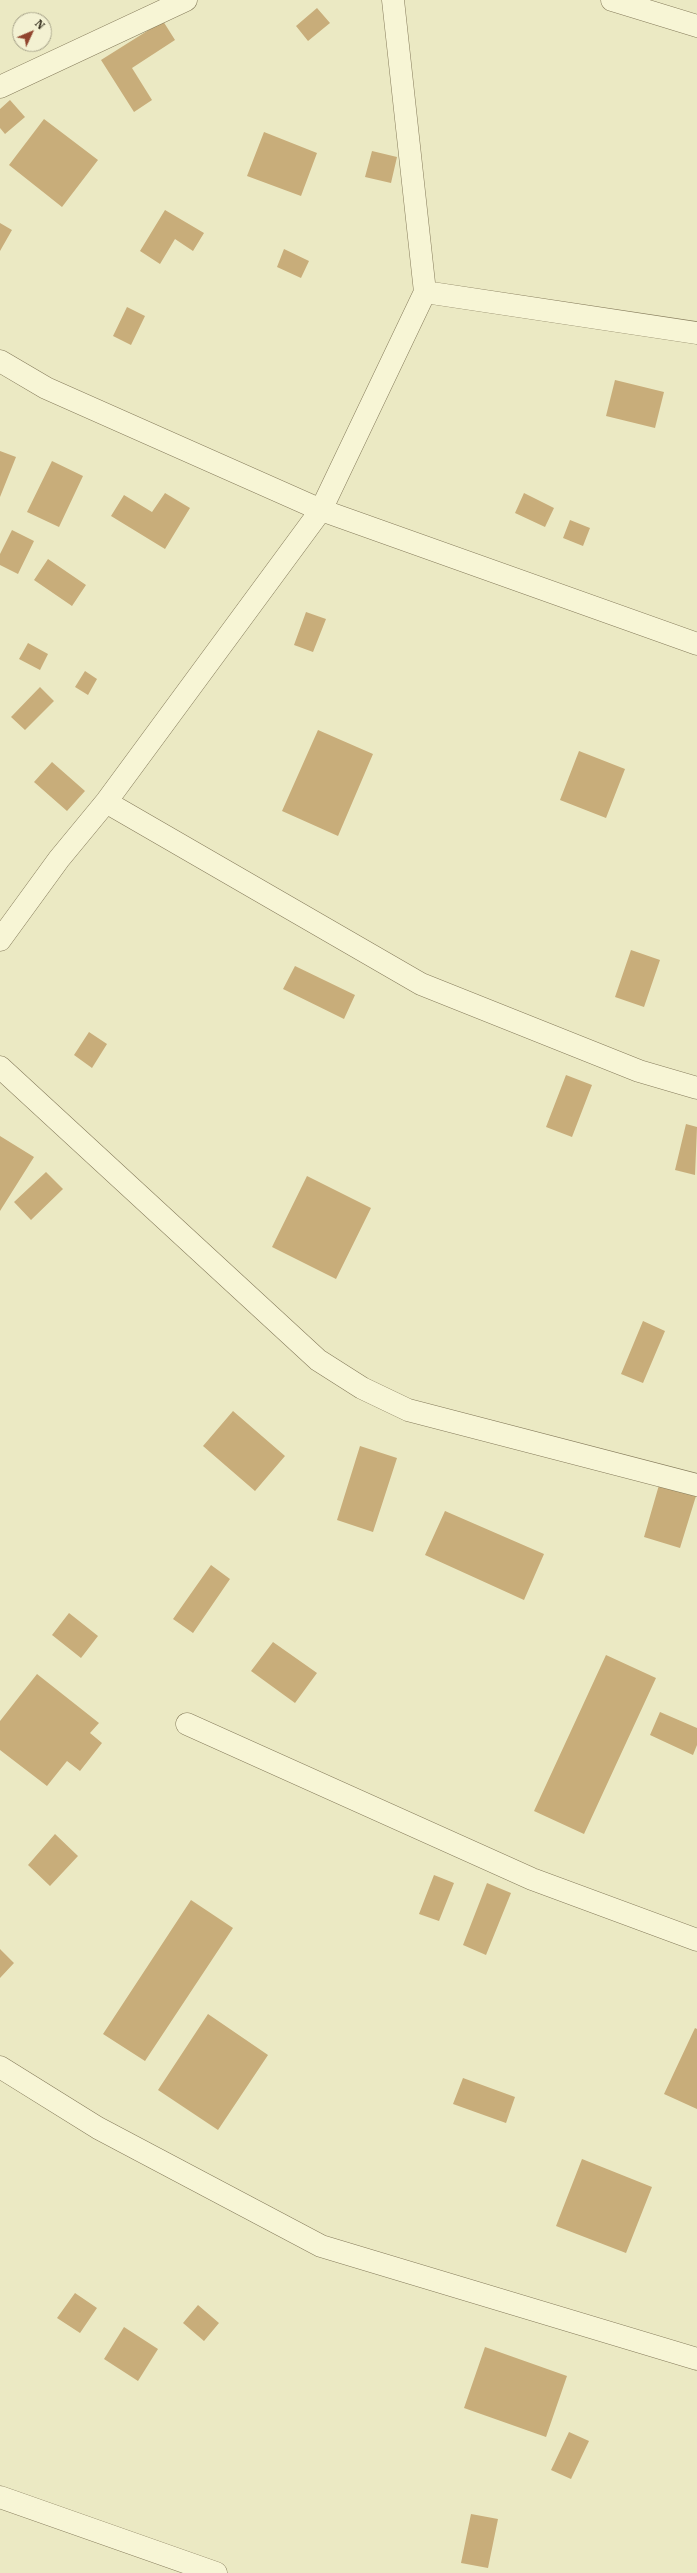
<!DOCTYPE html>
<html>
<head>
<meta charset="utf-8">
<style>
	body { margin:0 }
	#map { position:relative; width:697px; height:2573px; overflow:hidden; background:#ebe9c3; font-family:"IBM Plex Serif",serif }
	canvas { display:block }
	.north { position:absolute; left:12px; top:12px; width:40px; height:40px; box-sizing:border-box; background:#f3f1d2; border:1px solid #a7a38a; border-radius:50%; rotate:46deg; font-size:11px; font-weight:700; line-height:16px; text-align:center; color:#352f1e }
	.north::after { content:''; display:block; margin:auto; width:14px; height:18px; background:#90442e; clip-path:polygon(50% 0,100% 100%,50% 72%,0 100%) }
</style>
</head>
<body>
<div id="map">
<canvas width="697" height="2573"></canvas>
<div class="north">N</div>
</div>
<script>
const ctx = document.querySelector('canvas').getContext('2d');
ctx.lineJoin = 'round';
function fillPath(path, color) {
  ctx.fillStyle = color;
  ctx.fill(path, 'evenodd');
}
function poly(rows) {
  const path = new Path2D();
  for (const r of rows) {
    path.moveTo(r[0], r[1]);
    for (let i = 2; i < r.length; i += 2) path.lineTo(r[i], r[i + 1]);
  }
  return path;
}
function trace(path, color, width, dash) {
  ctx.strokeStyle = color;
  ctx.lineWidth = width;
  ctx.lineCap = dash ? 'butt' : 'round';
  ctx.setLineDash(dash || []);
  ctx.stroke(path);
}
const building = poly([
	[317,8,330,23,308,41,296,26],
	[163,21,175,40,132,68,152,100,134,112,101,60],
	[10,100,25,117,5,134,0,128,0,109],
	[44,119,98,160,62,207,9,165],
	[264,132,317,153,301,196,247,176],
	[372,151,397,157,391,183,365,177],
	[165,210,204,233,193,251,175,239,160,264,140,251],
	[0,223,12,230,0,251],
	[284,249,309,261,301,278,277,267],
	[127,307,145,316,131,345,113,336],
	[615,380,664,392,655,428,606,416],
	[0,451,16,457,0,497],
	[52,461,83,476,59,527,27,512],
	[165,493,190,508,165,549,111,516,124,495,152,512],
	[524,493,554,508,545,527,515,513],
	[570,520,590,528,583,546,563,538],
	[12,530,34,541,18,574,0,565,0,554],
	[48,559,86,585,72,606,34,580],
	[306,612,326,619,313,652,294,645],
	[28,643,48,654,40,670,19,659],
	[85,671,97,679,88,695,75,687],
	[40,687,54,701,25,730,11,717],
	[318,730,373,754,338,836,282,811],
	[579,751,625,769,606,818,560,800],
	[52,762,85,791,67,811,34,782],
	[631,950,660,960,644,1007,615,997],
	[295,966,355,995,344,1019,283,989],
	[89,1032,107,1044,92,1068,74,1055],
	[566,1075,592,1085,572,1137,546,1127],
	[686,1124,697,1127,695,1175,675,1170],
	[0,1136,34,1157,0,1211],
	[46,1172,63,1189,31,1220,14,1202],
	[307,1176,371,1208,336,1279,272,1247],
	[643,1321,665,1331,643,1383,621,1374],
	[233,1411,285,1456,255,1491,203,1446],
	[360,1446,397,1458,373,1532,337,1520],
	[659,1485,696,1496,680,1548,644,1537],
	[445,1511,544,1554,524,1600,425,1555],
	[211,1565,230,1579,193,1633,173,1619],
	[69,1613,98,1636,81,1658,52,1635],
	[273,1642,317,1673,295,1703,251,1671],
	[606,1655,656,1678,584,1834,534,1811],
	[37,1674,99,1723,90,1733,102,1743,80,1771,67,1761,47,1786,0,1750,0,1721],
	[660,1712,697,1728,697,1745,693,1755,650,1735],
	[55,1834,78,1856,50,1886,28,1865],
	[434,1875,454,1883,439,1921,419,1914],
	[487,1883,511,1893,486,1955,463,1945],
	[191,1900,233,1928,145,2061,103,2034],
	[0,1949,14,1963,0,1978],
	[208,2014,268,2055,218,2130,158,2090],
	[695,2028,697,2029,697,2109,664,2094],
	[463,2078,515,2097,506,2123,453,2104],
	[582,2159,652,2187,626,2253,556,2226],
	[75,2293,97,2308,80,2333,57,2318],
	[198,2305,219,2323,204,2341,183,2323],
	[124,2327,158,2349,138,2381,104,2359],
	[485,2347,567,2376,546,2437,464,2408],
	[569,2432,589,2441,571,2479,551,2470],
	[471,2514,498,2519,488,2568,461,2563]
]);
const minor = poly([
	[612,0,697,26],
	[0,87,186,0],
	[425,292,697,333],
	[0,361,46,388,321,510,697,644],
	[106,802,421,984,639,1071,697,1088],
	[0,940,59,859,106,802,321,510,425,292,393,0],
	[0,1067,318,1360,362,1388,408,1410,697,1485],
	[187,1724,532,1879,697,1940],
	[0,2067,98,2128,321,2246,697,2359],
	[0,2497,216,2573]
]);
fillPath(building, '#c8ad7a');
trace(minor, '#857b5b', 23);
trace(minor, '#f7f5d5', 22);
</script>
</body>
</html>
